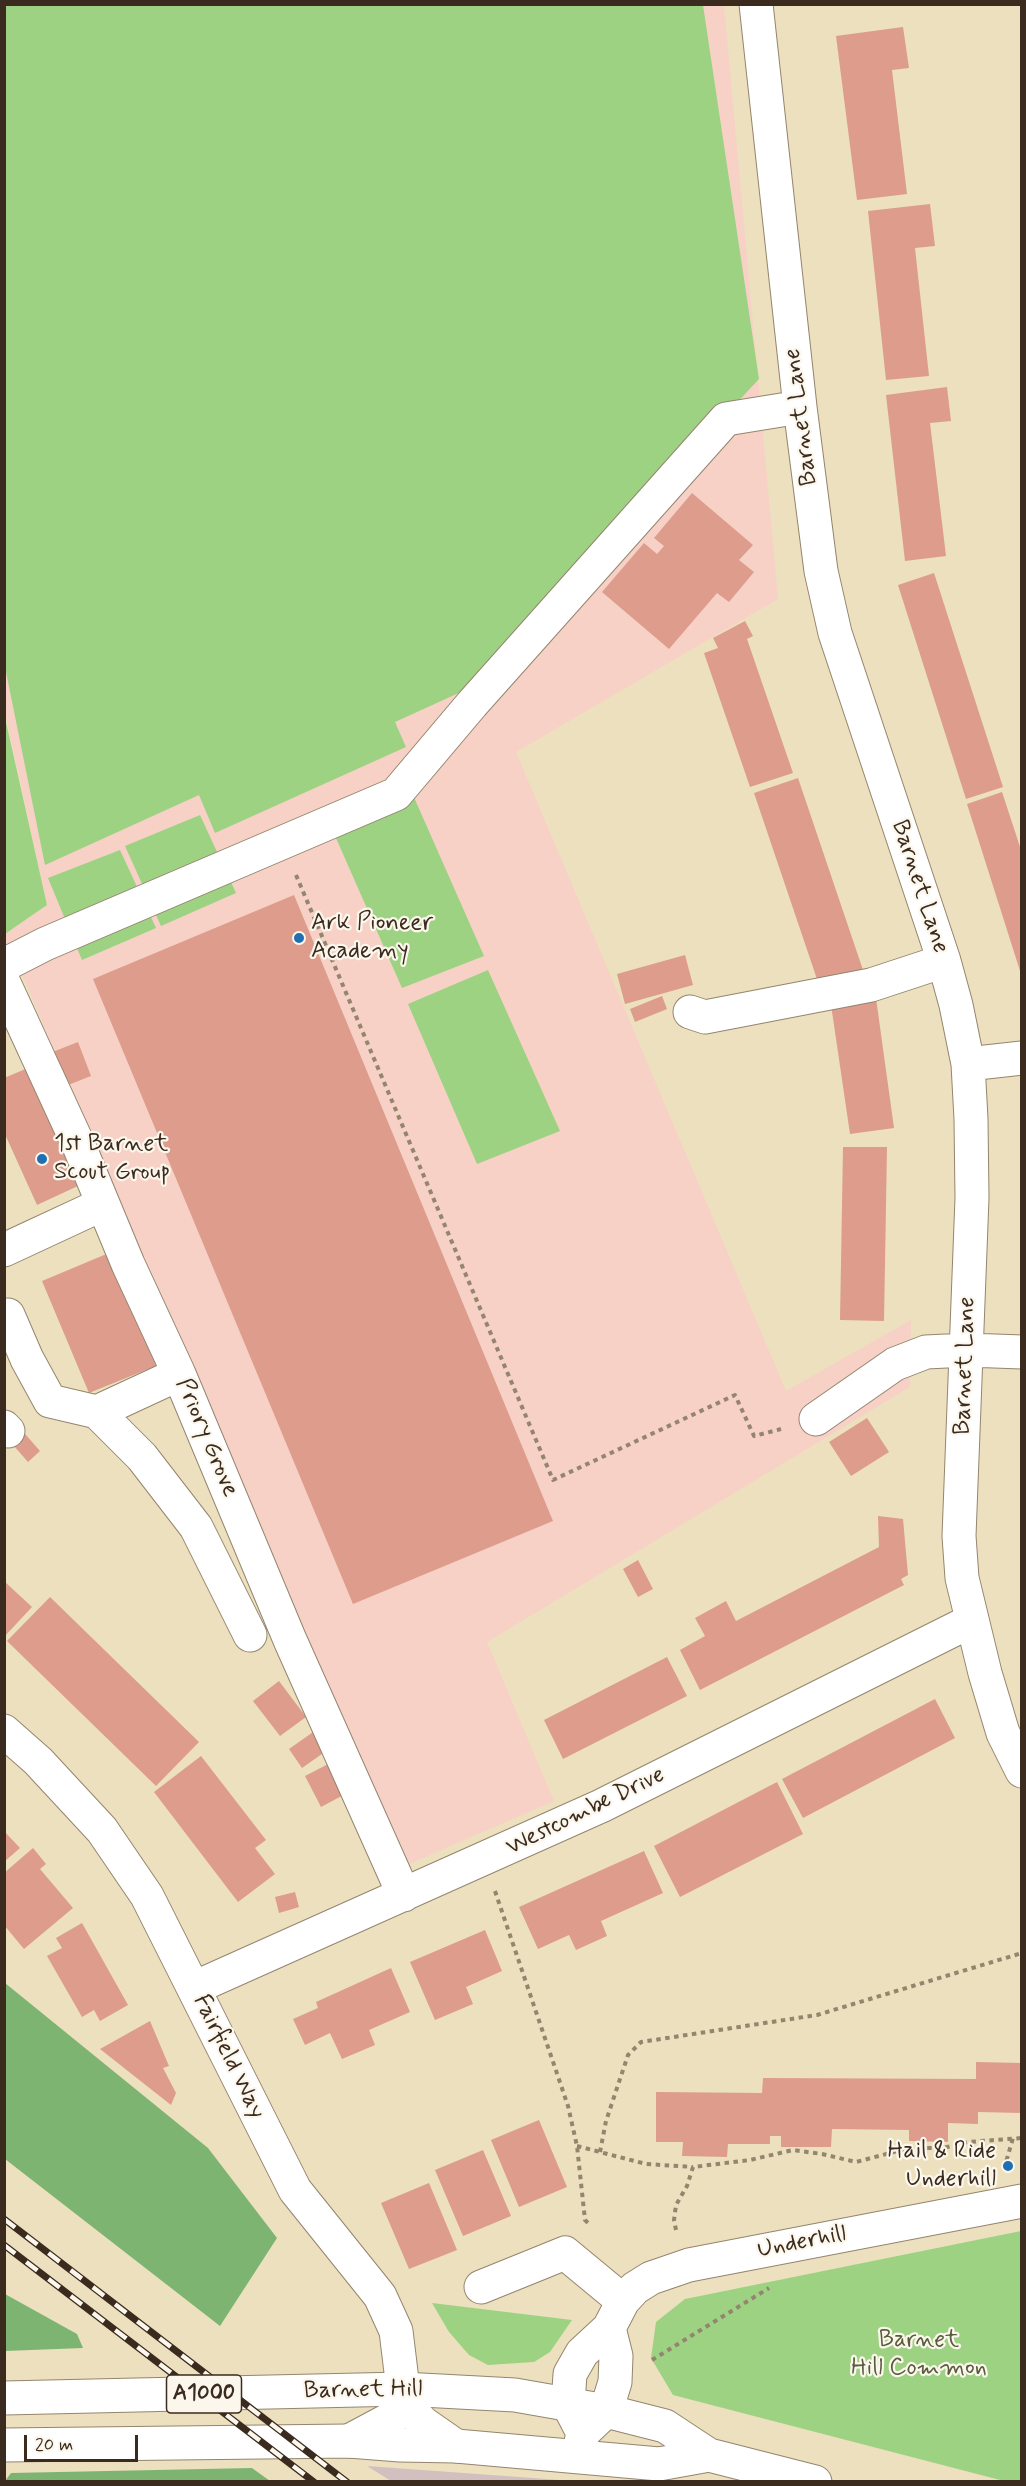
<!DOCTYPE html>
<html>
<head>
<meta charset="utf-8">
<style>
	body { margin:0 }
	#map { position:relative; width:1026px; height:2486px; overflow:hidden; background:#ece0be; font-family:Mynerve,sans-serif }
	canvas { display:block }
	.frame { position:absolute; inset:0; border:6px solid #3b2a1e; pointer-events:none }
	.scale { position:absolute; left:24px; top:2435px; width:114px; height:27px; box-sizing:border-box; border:3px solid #3b2a1e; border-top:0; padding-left:8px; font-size:18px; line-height:21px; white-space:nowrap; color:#3b2a1e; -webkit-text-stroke:4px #fbf7ec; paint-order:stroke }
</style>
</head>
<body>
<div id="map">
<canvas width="1026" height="2486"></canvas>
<div class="frame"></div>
<div class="scale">20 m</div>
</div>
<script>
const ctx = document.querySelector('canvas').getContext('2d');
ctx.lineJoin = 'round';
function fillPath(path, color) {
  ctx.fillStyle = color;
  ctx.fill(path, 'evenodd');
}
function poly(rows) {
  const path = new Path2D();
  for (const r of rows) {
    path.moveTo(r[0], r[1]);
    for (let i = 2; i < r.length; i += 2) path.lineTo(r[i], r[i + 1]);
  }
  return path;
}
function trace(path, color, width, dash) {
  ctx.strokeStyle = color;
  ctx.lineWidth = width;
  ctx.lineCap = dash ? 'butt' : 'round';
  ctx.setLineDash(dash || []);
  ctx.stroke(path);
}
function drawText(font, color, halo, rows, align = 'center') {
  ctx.font = font + ' Mynerve,sans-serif';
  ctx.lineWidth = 4.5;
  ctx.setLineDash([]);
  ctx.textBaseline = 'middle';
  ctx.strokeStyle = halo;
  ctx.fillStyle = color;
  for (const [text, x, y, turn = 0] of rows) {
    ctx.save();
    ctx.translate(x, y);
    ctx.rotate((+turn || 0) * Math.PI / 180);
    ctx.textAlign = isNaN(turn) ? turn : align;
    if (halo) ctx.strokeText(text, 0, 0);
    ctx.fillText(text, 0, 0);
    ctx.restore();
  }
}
const built = poly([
	[5,5,724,5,778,599,516,752,786,1391,911,1320,910,1387,487,1642,554,1801,400,1868,27,986,5,942,5,934,47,905,4,708]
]);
const industrial = poly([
	[367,2466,574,2481,391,2481]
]);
const green = poly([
	[4,5,703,5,759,379,472,687,395,722,406,747,215,833,199,795,45,865,4,662],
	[4,713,47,905,5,934,4,934],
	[413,795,484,956,402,988,332,829],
	[200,815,236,893,161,926,125,846],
	[120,850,156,928,82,960,48,878],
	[488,970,560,1131,477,1164,408,1004],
	[1021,2231,1021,2481,1004,2481,673,2395,651,2358,656,2322,685,2299],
	[432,2303,572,2320,550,2352,534,2362,488,2365,469,2355,449,2332]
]);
const forest = poly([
	[5,1983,208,2148,277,2238,220,2326,5,2159],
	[5,2294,77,2334,83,2348,5,2351],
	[252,2468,270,2481,5,2481,11,2473]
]);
const building = poly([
	[903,27,909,68,892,70,907,194,857,200,836,36],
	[930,204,935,246,915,248,929,376,886,380,868,211],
	[947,387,951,421,930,423,946,556,905,561,886,395],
	[692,493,753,545,739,560,754,572,729,602,717,593,669,649,602,592,644,543,657,554,664,546,654,538],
	[934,573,1003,787,966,799,898,585],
	[745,621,753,636,747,639,793,773,750,787,704,653,718,648,713,638],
	[798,778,864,973,820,988,754,793],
	[1002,792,1022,853,1021,974,967,804],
	[294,895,553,1521,353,1604,93,979],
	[685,955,693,985,625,1004,617,974],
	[875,991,894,1128,850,1134,830,998],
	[662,996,667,1009,635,1022,630,1009],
	[78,1042,91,1076,63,1087,50,1053],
	[28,1068,80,1185,37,1205,4,1132,4,1078],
	[843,1147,887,1147,884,1321,840,1320],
	[116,1250,163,1363,89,1393,42,1281],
	[867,1418,889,1452,851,1476,829,1442],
	[19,1427,40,1451,28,1462,7,1438],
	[878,1516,903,1519,908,1575,901,1579,904,1585,700,1690,680,1650,705,1636,695,1618,726,1601,736,1621,879,1547],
	[638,1560,653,1589,638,1597,623,1569],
	[4,1581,32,1607,4,1637],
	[50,1597,199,1742,156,1786,7,1641],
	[667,1657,687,1696,563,1759,544,1720],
	[279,1681,306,1717,280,1736,253,1701],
	[935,1699,955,1738,803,1818,782,1779],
	[316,1730,329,1749,302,1768,289,1749],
	[201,1756,266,1840,255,1848,275,1874,238,1902,154,1792],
	[336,1760,351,1791,321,1807,305,1776],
	[777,1782,803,1834,680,1897,654,1846],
	[4,1831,20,1848,4,1862],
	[33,1848,46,1864,40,1869,73,1908,24,1949,4,1925,4,1873],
	[644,1851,663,1893,601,1921,607,1936,576,1950,569,1935,538,1949,519,1907],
	[295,1892,299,1907,279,1913,275,1897],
	[82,1923,128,2005,100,2021,94,2010,82,2017,47,1956,62,1948,56,1938],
	[485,1930,502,1971,466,1987,473,2004,435,2020,410,1962],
	[391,1968,410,2012,369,2030,375,2045,342,2059,330,2033,305,2045,293,2019,318,2008,316,2002],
	[150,2021,169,2066,163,2068,176,2093,171,2105,100,2049],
	[976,2062,1022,2063,1022,2113,978,2112,978,2124,948,2123,948,2142,909,2141,909,2130,832,2129,831,2147,781,2147,781,2136,770,2136,770,2144,728,2144,727,2157,682,2156,683,2142,656,2142,656,2092,762,2093,763,2078,976,2079],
	[539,2120,567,2187,519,2207,491,2140],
	[483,2150,511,2216,463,2236,435,2170],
	[429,2183,457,2250,409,2269,381,2203]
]);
const path = poly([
	[296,875,553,1480,735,1395,754,1436,781,1429],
	[495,1891,568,2106,577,2146,585,2220,588,2223],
	[577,2146,646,2164,693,2167],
	[600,2152,606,2121,628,2055,641,2042,817,2015,1022,1953],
	[1004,2169,1013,2138],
	[676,2230,674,2220,676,2205,687,2186,693,2167,750,2160,793,2150,822,2154,856,2162,909,2148,943,2148,968,2142,1022,2138],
	[652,2360,769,2288]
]);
const minor = poly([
	[756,4,800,407,821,571,835,633,944,961,956,1005,968,1064,971,1119,972,1198,959,1536,962,1578,985,1673,1003,1733,1022,1771],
	[4,965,45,944,396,794,472,704,726,419,800,407],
	[4,983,79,1146,128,1264,179,1374,290,1640,404,1895],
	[690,1012,705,1017,871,985,944,961],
	[968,1064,1022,1058],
	[4,1250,103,1204],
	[8,1315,27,1359,50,1401,97,1412],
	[179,1374,97,1412,142,1457,196,1527,250,1635],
	[816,1419,895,1364,926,1352,967,1350,1022,1352],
	[4,1427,8,1431],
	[4,1731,38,1761,102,1830,147,1896,295,2190,380,2296,396,2331,405,2405,423,2423,456,2446],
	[194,1988,601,1806,971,1621],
	[481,2287,565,2253,623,2301],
	[587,2429,606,2411,615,2382,616,2356,609,2328],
	[349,2441,392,2418,405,2405],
	[578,2456,583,2433,568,2404,570,2374,582,2353,609,2328,623,2301,635,2288,651,2278,689,2265,1022,2201]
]);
const major = poly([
	[4,2398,403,2389,515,2395,606,2411,665,2426,709,2455,815,2482],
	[4,2445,349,2441,400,2445,456,2446,659,2464,709,2455]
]);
const rail = poly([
	[4,2219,347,2482],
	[4,2245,314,2482]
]);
const markers = [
	[299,938,6,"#1f6fb2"],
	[42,1159,6,"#1f6fb2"],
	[1008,2166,6,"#1f6fb2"]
];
const shields = [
	[204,2394,75]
];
const shieldNames = [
	["A1000",204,2394]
];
const streetNames = [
	["Barnet Lane",802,417,-97],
	["Barnet Lane",919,887,72],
	["Barnet Lane",966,1366,-88],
	["Priory Grove",206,1438,67],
	["Westcombe Drive",586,1812,-26],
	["Fairfield Way",228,2057,64],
	["Underhill",802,2243,-11],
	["Barnet Hill",363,2391,-1]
];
const poiNames = [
	["Ark Pioneer",311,924],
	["Academy",311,952],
	["1st Barnet",54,1145],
	["Scout Group",54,1173],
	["Hail & Ride",996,2152,"right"],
	["Underhill",996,2180,"right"]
];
const parkNames = [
	["Barnet",919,2341],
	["Hill Common",919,2369]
];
fillPath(built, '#f7d1c6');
fillPath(industrial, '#d2bfbf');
fillPath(green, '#9dd283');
fillPath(forest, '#7eb471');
fillPath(building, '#dd9c8c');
trace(minor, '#94856e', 35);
trace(major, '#94856e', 35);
trace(path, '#94856e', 4, [4.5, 4.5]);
trace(minor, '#fff', 33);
trace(major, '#fff', 33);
trace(rail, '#3b2a1e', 7);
trace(rail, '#fbf7ec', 4.5, [14]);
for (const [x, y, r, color] of markers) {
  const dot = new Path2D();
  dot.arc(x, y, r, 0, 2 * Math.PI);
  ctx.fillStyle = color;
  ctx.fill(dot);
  trace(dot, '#fbf7ec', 2);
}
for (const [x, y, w] of shields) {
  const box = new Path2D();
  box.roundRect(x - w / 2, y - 19, w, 38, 4.5);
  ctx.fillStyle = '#fbf7ec';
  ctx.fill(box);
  trace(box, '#3b2a1e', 1.5);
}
drawText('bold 22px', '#3b2a1e', null, shieldNames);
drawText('24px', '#3b2a1e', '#fbf7ec', streetNames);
drawText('24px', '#3b2a1e', '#fbf7ec', poiNames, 'left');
drawText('24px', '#585c3c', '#fbf7ec', parkNames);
</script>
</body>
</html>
